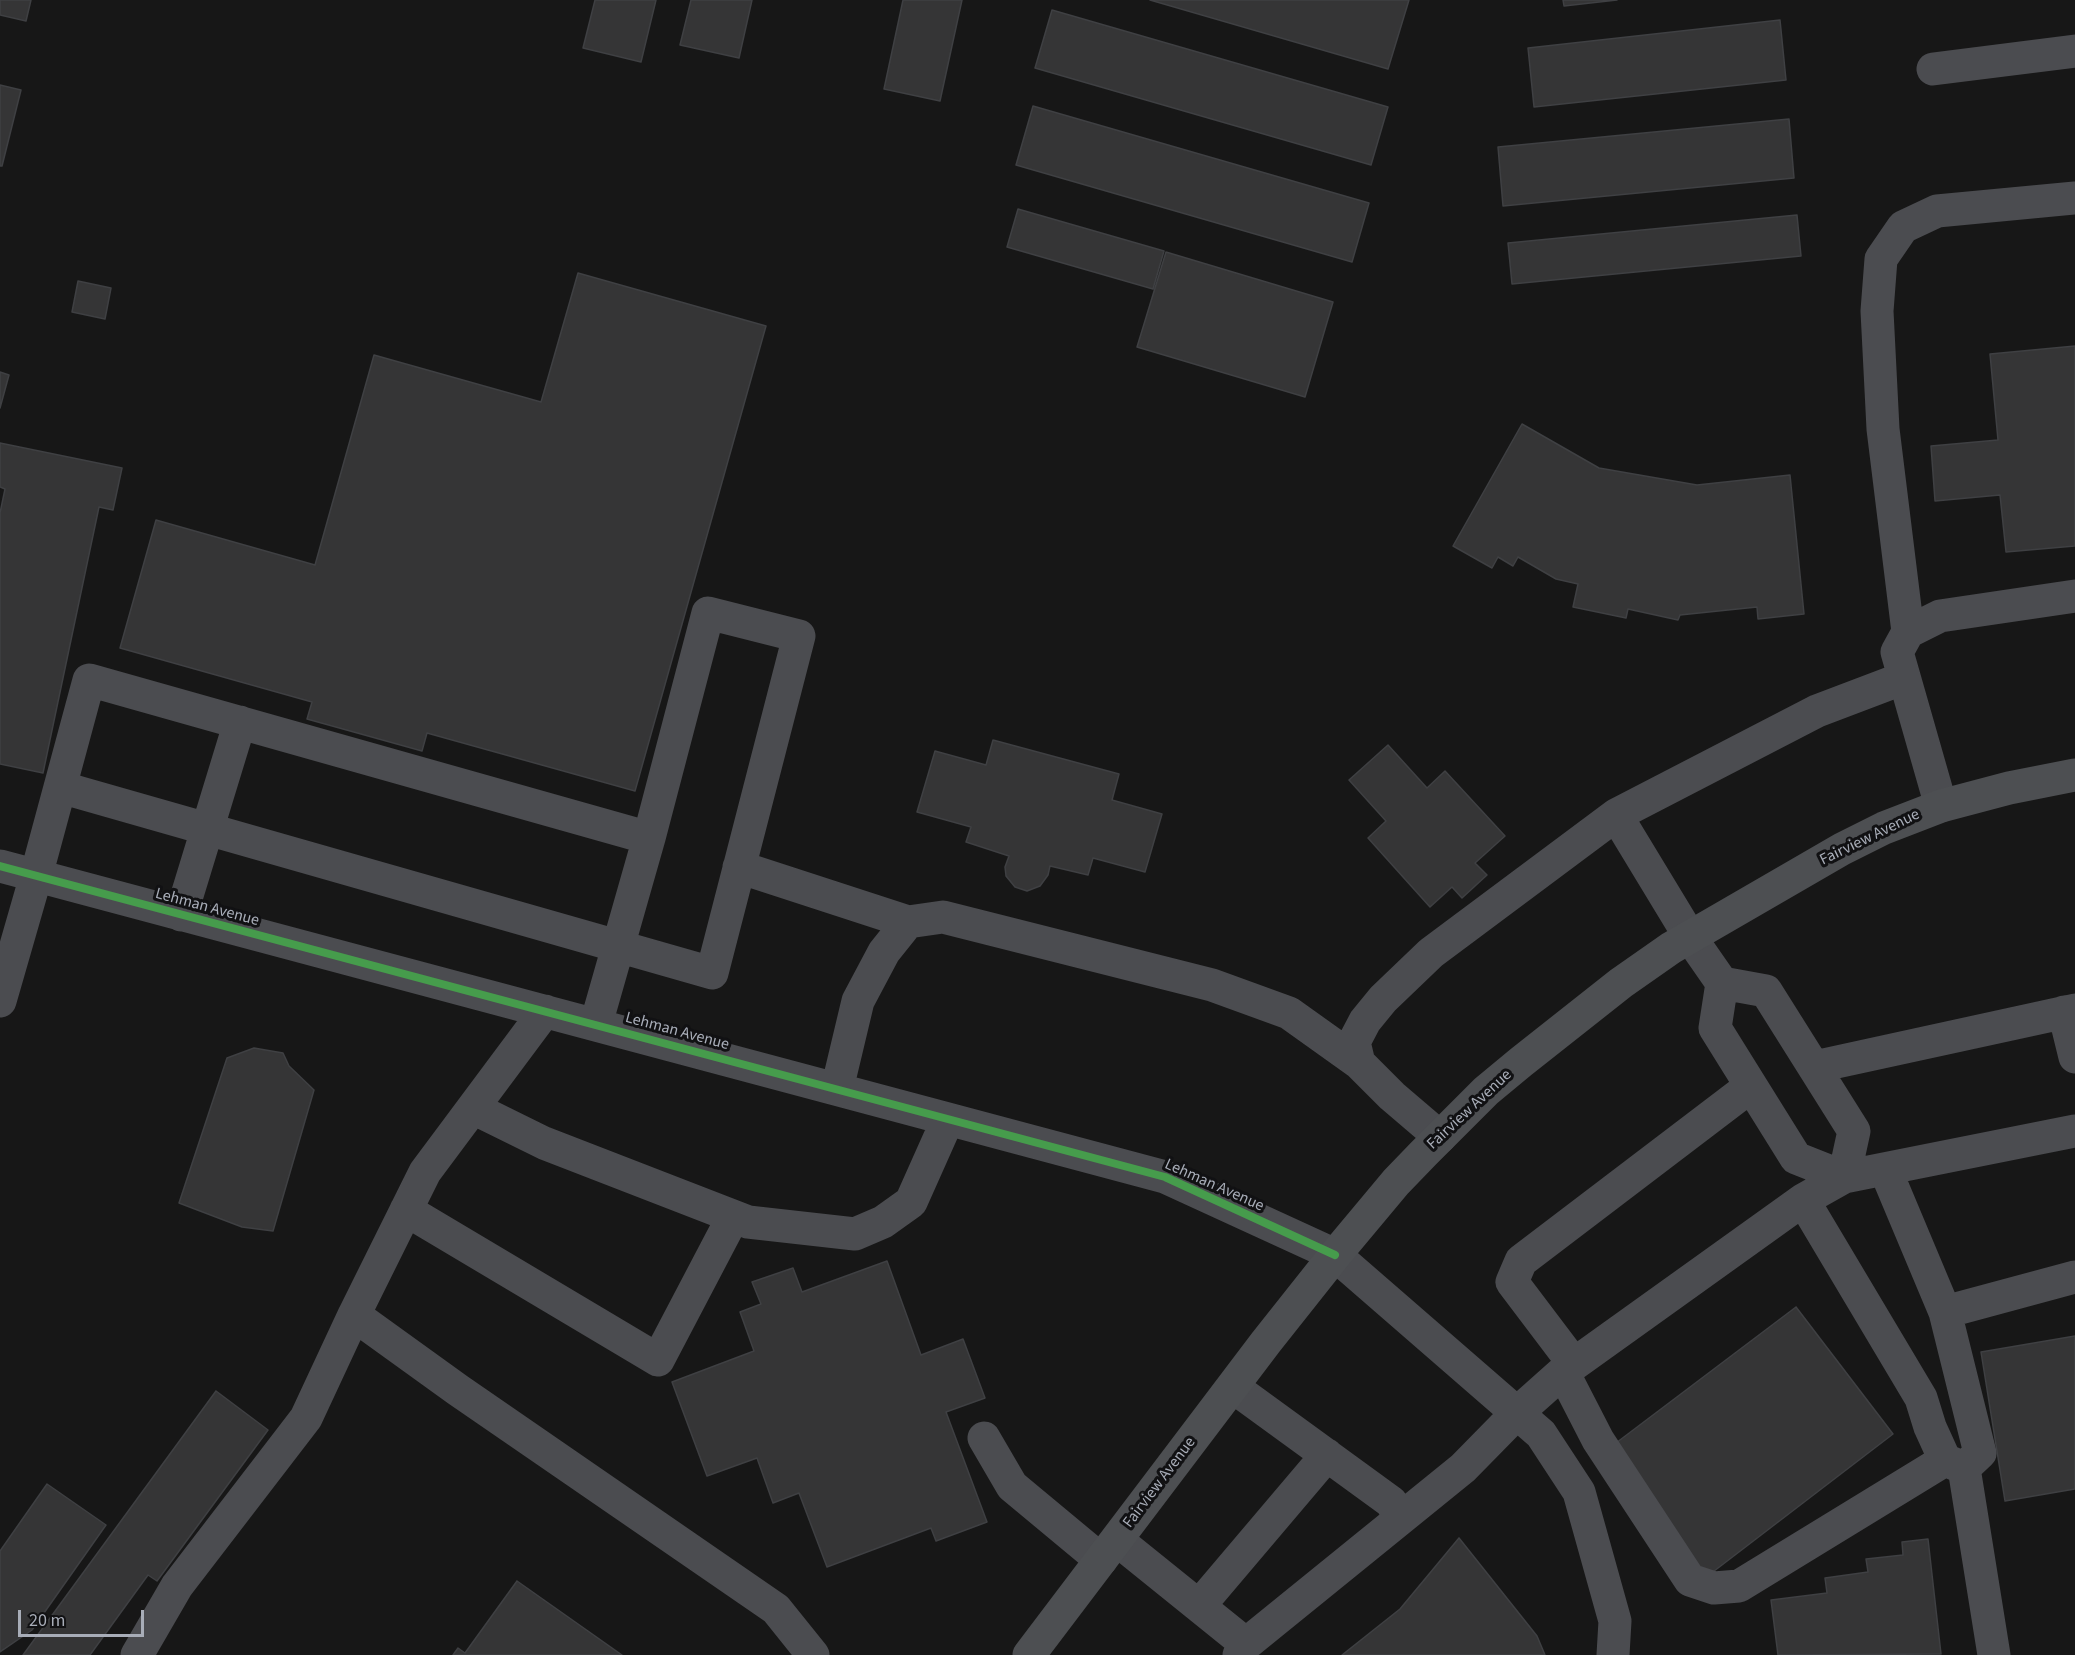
<!DOCTYPE html>
<html>
<head>
<meta charset="utf-8">
<style>
	body { margin:0 }
	#map { position:relative; width:2075px; height:1655px; overflow:hidden; background:#171717; font-family:"Source Sans 3",sans-serif }
	canvas { display:block }
	.scale { position:absolute; left:18px; top:1610px; width:126px; height:27px; box-sizing:border-box; border:3px solid #a8adb8; border-top:0; padding-left:8px; font-size:18px; line-height:21px; white-space:nowrap; color:#a8adb8; -webkit-text-stroke:4px #111113; paint-order:stroke }
</style>
</head>
<body>
<div id="map">
<canvas width="2075" height="1655"></canvas>
<div class="scale">20 m</div>
</div>
<script>
const ctx = document.querySelector('canvas').getContext('2d');
ctx.lineJoin = 'round';
function fillPath(path, color) {
  ctx.fillStyle = color;
  ctx.fill(path, 'evenodd');
}
function poly(rows) {
  const path = new Path2D();
  for (const r of rows) {
    path.moveTo(r[0], r[1]);
    for (let i = 2; i < r.length; i += 2) path.lineTo(r[i], r[i + 1]);
  }
  return path;
}
function trace(path, color, width, dash) {
  ctx.strokeStyle = color;
  ctx.lineWidth = width;
  ctx.lineCap = dash ? 'butt' : 'round';
  ctx.setLineDash(dash || []);
  ctx.stroke(path);
}
function drawText(font, color, halo, rows, align = 'center') {
  ctx.font = font + ' "Source Sans 3",sans-serif';
  ctx.lineWidth = 6;
  ctx.setLineDash([]);
  ctx.textBaseline = 'middle';
  ctx.strokeStyle = halo;
  ctx.fillStyle = color;
  for (const [text, x, y, turn = 0] of rows) {
    ctx.save();
    ctx.translate(x, y);
    ctx.rotate((+turn || 0) * Math.PI / 180);
    ctx.textAlign = isNaN(turn) ? turn : align;
    if (halo) ctx.strokeText(text, 0, 0);
    ctx.fillText(text, 0, 0);
    ctx.restore();
  }
}
const building = poly([
	[0,0,31,0,26,21,0,15,0,0],
	[595,0,656,0,641,62,583,48,595,0],
	[691,0,752,0,739,58,680,45,691,0],
	[903,0,962,0,940,101,884,89,903,0],
	[1150,0,1409,0,1388,69,1150,0],
	[1563,0,1617,0,1564,6,1563,0],
	[1052,10,1388,107,1371,165,1035,68,1052,10],
	[1780,20,1786,80,1534,107,1528,48,1780,20],
	[0,85,21,90,2,166,0,166,0,85],
	[1033,106,1369,203,1352,262,1016,165,1033,106],
	[1789,119,1794,178,1503,206,1498,147,1789,119],
	[1018,209,1164,251,1153,289,1007,247,1018,209],
	[1797,215,1801,256,1512,284,1508,243,1797,215],
	[1166,252,1333,302,1305,397,1137,347,1166,252],
	[578,273,766,326,635,791,427,733,422,751,307,719,312,702,120,648,156,520,315,565,374,355,541,402,578,273],
	[78,281,111,288,105,319,72,312,78,281],
	[2075,346,2075,546,2006,552,2000,495,1935,501,1931,446,1998,440,1990,354,2075,346],
	[0,372,9,375,0,408,0,372],
	[1522,424,1599,468,1697,485,1790,475,1804,614,1758,619,1757,607,1680,615,1678,620,1628,609,1626,618,1573,607,1578,584,1556,579,1518,557,1513,566,1498,557,1492,568,1453,546,1522,424],
	[0,443,122,468,113,510,99,507,43,773,0,764,0,513,5,489,0,487,0,443],
	[993,740,1119,774,1112,800,1162,814,1145,872,1093,858,1088,875,1050,866,1048,875,1040,886,1027,891,1015,887,1006,876,1005,867,1009,856,966,842,971,827,917,812,935,751,986,765,993,740],
	[1388,745,1427,788,1445,771,1505,836,1475,863,1487,875,1462,898,1452,887,1430,907,1368,838,1386,821,1349,780,1388,745],
	[254,1048,283,1053,289,1066,314,1090,273,1231,242,1227,179,1203,227,1058,254,1048],
	[887,1261,921,1355,963,1339,985,1398,946,1412,987,1522,936,1541,931,1528,827,1567,799,1493,773,1503,757,1458,707,1476,672,1382,754,1351,740,1312,761,1304,752,1282,793,1268,802,1292,887,1261],
	[1796,1307,1893,1434,1705,1578,1608,1449,1796,1307],
	[2075,1336,2075,1489,2005,1501,1981,1352,2075,1336],
	[216,1391,268,1430,157,1581,148,1575,90,1655,23,1655,216,1391],
	[47,1484,106,1525,32,1630,0,1652,0,1551,47,1484],
	[1459,1538,1537,1636,1545,1655,1342,1655,1400,1609,1459,1538],
	[1928,1539,1941,1654,1778,1655,1771,1600,1827,1593,1825,1578,1868,1572,1866,1559,1903,1555,1902,1542,1928,1539],
	[517,1581,622,1655,453,1655,458,1648,465,1653,517,1581]
]);
const minor = poly([
	[1933,69,2075,51],
	[1908,632,1883,429,1877,311,1881,259,1903,227,1937,211,2075,198],
	[60,787,712,973,799,636,708,613,649,838],
	[1941,806,1897,652,1908,632,1940,616,2075,596],
	[1616,815,1690,937,1722,983,1715,1028,1796,1158,1844,1177,1854,1131,1766,991,1722,983],
	[0,866,1165,1177,1335,1255,1541,1434,1579,1492,1615,1621,1613,1655],
	[739,867,908,922],
	[181,915,240,722],
	[0,1001,36,876,89,680,649,838,596,1024],
	[2064,1012,2075,1057],
	[1814,1067,2075,1010],
	[837,1089,858,1001,884,952,908,922,943,917,1212,985,1289,1013,1359,1063],
	[473,1108,544,1143,748,1222,855,1234,883,1222,911,1202,948,1119],
	[1440,1137,1392,1096,1359,1063,1354,1042,1365,1021,1383,999,1431,953,1616,815,1817,711,1904,678],
	[1803,1200,1921,1398,1930,1427,1945,1460,1964,1468,1980,1453,1945,1312,1885,1169],
	[406,1210,658,1360,733,1217],
	[1945,1312,2075,1277],
	[354,1315,458,1390,776,1609,813,1655],
	[1574,1364,1512,1282,1521,1261,1751,1086],
	[1563,1372,1598,1440,1690,1580,1714,1588,1739,1586,1945,1460],
	[1233,1387,1391,1502,1401,1518],
	[984,1438,1012,1486,1101,1560],
	[1964,1468,1994,1655],
	[1117,1540,1246,1644],
	[1199,1606,1327,1455],
	[137,1655,177,1586,306,1418,354,1315,425,1172,545,1011],
	[1239,1655,1246,1644,1463,1468,1517,1413,1563,1372,1803,1200,1844,1177,2075,1131]
]);
const major = poly([
	[1029,1655,1266,1342,1335,1255,1396,1182,1424,1153,1486,1091,1521,1062,1621,983,1671,948,1842,849,1884,828,1941,806,2009,788,2075,775]
]);
const cycleway = poly([
	[0,866,1165,1177,1335,1255]
]);
const streetNames = [
	["Fairview Avenue",1870,838,-26],
	["Lehman Avenue",207,908,15],
	["Lehman Avenue",677,1032,15],
	["Fairview Avenue",1470,1110,-43],
	["Lehman Avenue",1214,1186,24],
	["Fairview Avenue",1160,1483,-53]
];
fillPath(building, '#353536');
trace(building, '#3f4043', 1.5);
trace(minor, '#4b4c50', 33);
trace(major, '#4d4f52', 33);
trace(cycleway, '#469c4c', 8);
drawText('16px', '#a8adb8', '#111113', streetNames);
</script>
</body>
</html>
